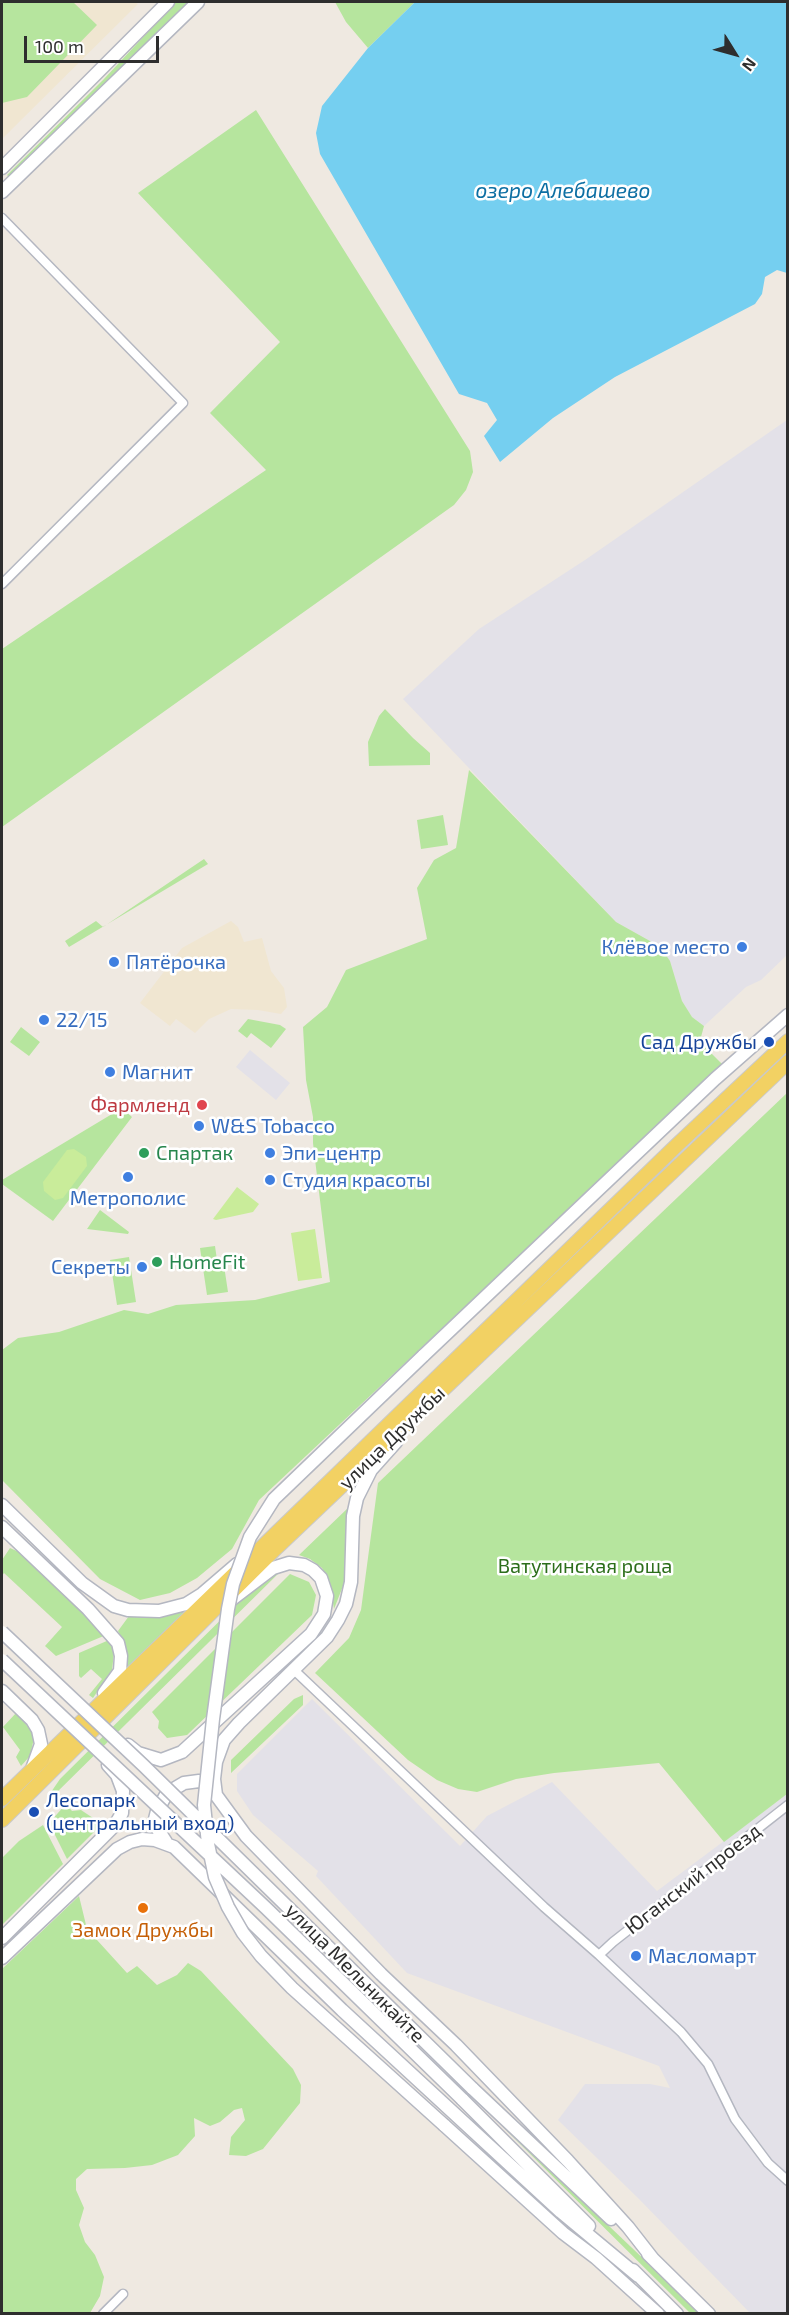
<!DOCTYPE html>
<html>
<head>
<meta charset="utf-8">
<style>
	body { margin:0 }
	#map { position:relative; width:789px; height:2315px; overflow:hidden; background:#efe9e1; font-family:"Exo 2",sans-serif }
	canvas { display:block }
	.frame { position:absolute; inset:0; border:3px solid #2e2e2e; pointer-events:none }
	.north { position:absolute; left:705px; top:24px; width:60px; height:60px; -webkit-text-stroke:4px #fff; paint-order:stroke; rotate:127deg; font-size:16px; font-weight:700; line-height:24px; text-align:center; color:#2e2e2e }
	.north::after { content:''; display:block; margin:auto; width:21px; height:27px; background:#2e2e2e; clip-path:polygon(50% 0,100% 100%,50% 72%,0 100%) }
	.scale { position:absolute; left:24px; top:36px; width:135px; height:27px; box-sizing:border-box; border:3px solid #2e2e2e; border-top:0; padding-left:8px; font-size:18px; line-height:21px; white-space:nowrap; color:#2e2e2e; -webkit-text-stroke:4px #fff; paint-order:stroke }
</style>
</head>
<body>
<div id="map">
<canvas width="789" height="2315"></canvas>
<div class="frame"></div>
<div class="north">N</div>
<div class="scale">100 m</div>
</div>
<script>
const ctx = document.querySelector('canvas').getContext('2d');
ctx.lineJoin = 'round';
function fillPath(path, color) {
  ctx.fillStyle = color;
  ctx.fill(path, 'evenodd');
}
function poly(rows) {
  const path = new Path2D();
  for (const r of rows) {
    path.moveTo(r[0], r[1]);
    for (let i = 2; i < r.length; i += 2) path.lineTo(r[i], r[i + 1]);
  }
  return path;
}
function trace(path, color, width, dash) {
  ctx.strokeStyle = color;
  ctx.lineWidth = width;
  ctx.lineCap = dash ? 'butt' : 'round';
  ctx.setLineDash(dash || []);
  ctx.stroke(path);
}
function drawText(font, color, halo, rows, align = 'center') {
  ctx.font = font + ' "Exo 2",sans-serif';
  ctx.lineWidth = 5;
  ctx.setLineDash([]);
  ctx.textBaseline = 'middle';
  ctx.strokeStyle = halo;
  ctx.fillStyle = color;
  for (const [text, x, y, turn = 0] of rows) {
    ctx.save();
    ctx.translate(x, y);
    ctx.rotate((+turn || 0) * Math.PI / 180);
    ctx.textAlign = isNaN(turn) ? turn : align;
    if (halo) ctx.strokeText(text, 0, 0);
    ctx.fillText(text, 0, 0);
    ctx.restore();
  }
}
const industrial = poly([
	[787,420,787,955,761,980,746,987,704,1026,692,1017,682,1001,670,961,650,941,616,922,403,699,479,629,585,560],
	[250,1050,290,1083,276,1100,236,1067],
	[312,1699,460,1846,487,1816,552,1782,657,1891,787,1794,787,2313,750,2313,639,2199,558,2120,585,2084,650,2084,670,2088,659,2066,407,1973,316,1876,318,1871,253,1815,237,1791,237,1774]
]);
const education = poly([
	[2,2,135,2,138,4,2,139],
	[231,921,238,927,244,942,262,938,271,971,284,988,287,1007,281,1014,258,1010,231,1009,209,1019,195,1033,176,1019,170,1026,140,1003,182,948]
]);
const green = poly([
	[2,2,73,2,97,25,27,97,2,103],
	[176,2,187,3,10,178,7,175,103,80],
	[335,2,415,2,368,48,346,22],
	[256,110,470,451,473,472,466,490,454,505,2,827,2,649,266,470,210,413,280,342,138,193],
	[385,709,413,738,430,753,430,765,369,766,368,742,379,716],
	[469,770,616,922,650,941,663,951,670,961,682,1001,692,1017,704,1026,701,1037,706,1048,723,1065,259,1500,232,1549,197,1578,170,1593,140,1600,100,1579,2,1480,2,1350,18,1338,59,1332,124,1310,148,1314,176,1305,255,1300,330,1282,313,1143,313,1117,306,1080,303,1027,327,1007,346,970,427,939,417,888,434,860,456,848],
	[443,815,448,845,421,849,417,820],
	[204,859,208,864,69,947,65,941,96,921,103,927],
	[248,1019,280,1025,286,1029,271,1048,251,1033,247,1038,238,1031],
	[21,1027,40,1042,29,1056,10,1042],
	[787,1093,787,1794,724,1842,659,1763,554,1773,516,1779,477,1792,458,1789,437,1780,408,1760,315,1673,349,1638,361,1610,378,1483],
	[122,1108,132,1117,53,1221,2,1184,2,1180],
	[100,1210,129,1232,128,1234,87,1229],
	[215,1246,217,1260,223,1259,228,1292,207,1295,200,1248],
	[129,1257,136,1302,117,1305,110,1260],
	[349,1507,346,1529,345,1581,334,1609,329,1580,322,1568,310,1559,299,1555],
	[10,1548,19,1552,106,1635,56,1656,45,1646,62,1627,4,1573,2,1576,2,1560],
	[284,1568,49,1800,47,1798,60,1779,262,1579],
	[290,1574,309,1582,316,1595,312,1615,187,1735,167,1738,158,1728,159,1721,152,1712],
	[191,1606,125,1672,127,1659,126,1647,118,1631,129,1616,149,1618,163,1617,177,1613],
	[109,1640,114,1653,112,1670,93,1698,89,1695,102,1679,91,1669,81,1678,79,1676,79,1653],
	[303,1695,303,1705,231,1773,231,1760,294,1699],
	[16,1713,31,1730,34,1738,30,1756,21,1766,16,1757,20,1750,3,1727],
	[66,1804,72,1811,81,1810,93,1818,98,1828,67,1859,49,1823],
	[43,1825,63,1864,2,1925,2,1858,19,1841],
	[79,1896,87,1929,127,1973,137,1966,157,1985,177,1975,188,1963,201,1971,293,2069,301,2085,300,2103,263,2149,246,2156,229,2155,231,2137,245,2120,242,2108,234,2110,220,2122,210,2126,194,2118,195,2136,178,2155,152,2165,125,2168,87,2169,76,2179,76,2190,84,2208,79,2225,85,2242,95,2255,104,2277,100,2296,90,2313,2,2313,2,1969],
	[504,2126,672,2286,700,2313,690,2313,503,2127]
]);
const pitch = poly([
	[74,1149,86,1157,87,1166,63,1198,55,1200,44,1191,43,1182,67,1150],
	[237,1187,259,1204,253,1212,216,1220,213,1219],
	[315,1229,322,1278,298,1281,291,1233]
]);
const water = poly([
	[415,2,787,2,787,273,777,270,765,277,762,294,755,304,615,377,553,418,500,462,484,436,497,420,487,403,459,394,320,154,316,133,322,106,368,48]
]);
const minor = poly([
	[2,218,183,403,2,584],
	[294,1670,544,1907,599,1955,681,2032,708,2064,735,2119,768,2163,788,2181],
	[599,1955,613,1942,788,1805],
	[103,2314,123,2294]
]);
const secondary = poly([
	[2,168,168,2],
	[2,192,198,2],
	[423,1356,715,1079,788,1015],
	[396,1442,371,1470,357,1498,353,1516,351,1582,346,1604,338,1620,327,1637,239,1723,224,1740,216,1762,214,1779,216,1795,246,1836,381,1974,456,2045,568,2161,628,2227,653,2259],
	[2,1505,82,1583,114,1606,128,1610,159,1611,186,1604,202,1594,237,1564],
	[2,1527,88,1609,118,1643,121,1656,120,1671,104,1693],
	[2,1691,32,1720,38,1730,41,1744,32,1769],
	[128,1745,138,1753,161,1760,182,1752,311,1634,324,1614,327,1596,321,1578,313,1570,304,1565,289,1563,273,1568,231,1600],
	[166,1842,157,1828,155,1819,157,1811,167,1793,184,1783,199,1781,207,1785,213,1792],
	[2,1938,115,1825,122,1813,123,1791,117,1775,108,1765],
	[2,1958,117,1849,130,1842,142,1839,155,1840,174,1847,342,2010,561,2212,638,2276],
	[472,2088,611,2219],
	[462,2099,589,2226],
	[444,2125,563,2233,596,2258,658,2314],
	[648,2254,709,2314],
	[633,2270,677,2314]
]);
const primary = poly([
	[2,1799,676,1146,788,1041],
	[2,1820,273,1551,788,1062]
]);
const secondaryBridge = poly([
	[423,1356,274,1499,250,1537,233,1584,228,1609,213,1719,204,1805,208,1844,215,1877,228,1907,243,1933,261,1956,292,1988,444,2125],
	[2,1632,144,1766,472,2088],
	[2,1660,266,1908,462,2099]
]);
const markers = [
	[742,947,6,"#3f7fe0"],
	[114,962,6,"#3f7fe0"],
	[44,1020,6,"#3f7fe0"],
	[769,1042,6,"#1a4fb4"],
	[110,1072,6,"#3f7fe0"],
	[202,1105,6,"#e0444e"],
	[199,1126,6,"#3f7fe0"],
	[144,1153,6,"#2e9e5b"],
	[270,1153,6,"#3f7fe0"],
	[128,1177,6,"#3f7fe0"],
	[270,1180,6,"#3f7fe0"],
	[157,1262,6,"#2e9e5b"],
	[142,1267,6,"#3f7fe0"],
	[34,1812,6,"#1a4fb4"],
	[143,1908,6,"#e8710a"],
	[636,1956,6,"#3f7fe0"]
];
const shopNames = [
	["Клёвое место",730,947,"right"],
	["Пятёрочка",126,962],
	["22/15",56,1020],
	["Магнит",122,1072],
	["W&S Tobacco",211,1126],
	["Эпи-центр",282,1153],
	["Студия красоты",282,1180],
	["Метрополис",128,1198,"center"],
	["Секреты",130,1267,"right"],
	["Масломарт",648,1956]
];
const transitNames = [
	["Сад Дружбы",757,1042],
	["Лесопарк",46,1800,"left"],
	["(центральный вход)",46,1823,"left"]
];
const healthNames = [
	["Фармленд",190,1105]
];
const leisureNames = [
	["Спартак",156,1153],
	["HomeFit",169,1262]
];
const streetNames = [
	["улица Дружбы",392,1438,-44],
	["Юганский проезд",693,1879,-38],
	["улица Мельникайте",355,1973,45]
];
const parkNames = [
	["Ватутинская роща",585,1566]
];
const foodNames = [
	["Замок Дружбы",143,1930]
];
const waterNames = [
	["озеро Алебашево",563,191]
];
fillPath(industrial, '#e3e1e8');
fillPath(education, '#f0e6d1');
fillPath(green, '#b6e59e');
fillPath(pitch, '#c9ec9a');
fillPath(water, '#75cff0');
trace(minor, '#b4b7c1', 11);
trace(secondary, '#b4b7c1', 15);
trace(primary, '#c9c9c9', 16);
trace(minor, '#fff', 8);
trace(secondary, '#fff', 12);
trace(primary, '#f2d163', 14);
trace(secondaryBridge, '#b4b7c1', 15, []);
trace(secondaryBridge, '#fff', 12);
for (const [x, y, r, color] of markers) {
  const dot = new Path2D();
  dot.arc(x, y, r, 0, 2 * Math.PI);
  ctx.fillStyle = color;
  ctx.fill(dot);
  trace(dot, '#fff', 2);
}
drawText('20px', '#366cbe', '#fff', shopNames, 'left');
drawText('20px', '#164399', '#fff', transitNames, 'right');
drawText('20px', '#be3a42', '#fff', healthNames, 'right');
drawText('20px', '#27864d', '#fff', leisureNames, 'left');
drawText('20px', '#2e2e2e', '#fff', streetNames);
drawText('20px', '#2c6e1b', '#fff', parkNames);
drawText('20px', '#c56008', '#fff', foodNames);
drawText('italic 21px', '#0d6fa3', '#fff', waterNames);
</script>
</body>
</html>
